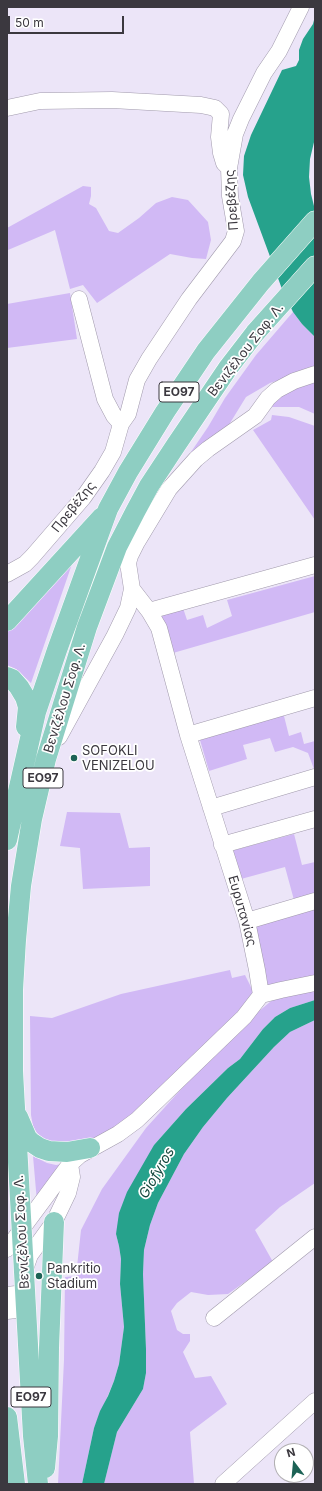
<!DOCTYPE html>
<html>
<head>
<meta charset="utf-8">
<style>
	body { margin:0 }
	#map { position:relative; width:322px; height:1491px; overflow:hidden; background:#ece5f8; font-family:Inter,sans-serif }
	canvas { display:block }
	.frame { position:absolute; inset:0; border:8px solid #3b383f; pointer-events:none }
	.north { position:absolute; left:274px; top:1443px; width:40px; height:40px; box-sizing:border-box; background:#fff; border:1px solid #b1afb2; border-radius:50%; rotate:344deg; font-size:11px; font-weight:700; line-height:16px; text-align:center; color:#3b383f }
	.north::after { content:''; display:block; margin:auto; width:14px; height:18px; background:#1c6255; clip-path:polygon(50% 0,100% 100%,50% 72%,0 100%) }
	.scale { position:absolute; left:8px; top:16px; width:116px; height:18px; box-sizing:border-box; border:2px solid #3b383f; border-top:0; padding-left:5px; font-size:12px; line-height:14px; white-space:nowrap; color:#3b383f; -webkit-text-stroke:3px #fff; paint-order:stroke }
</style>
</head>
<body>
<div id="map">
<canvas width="322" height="1491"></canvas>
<div class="frame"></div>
<div class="north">N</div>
<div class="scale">50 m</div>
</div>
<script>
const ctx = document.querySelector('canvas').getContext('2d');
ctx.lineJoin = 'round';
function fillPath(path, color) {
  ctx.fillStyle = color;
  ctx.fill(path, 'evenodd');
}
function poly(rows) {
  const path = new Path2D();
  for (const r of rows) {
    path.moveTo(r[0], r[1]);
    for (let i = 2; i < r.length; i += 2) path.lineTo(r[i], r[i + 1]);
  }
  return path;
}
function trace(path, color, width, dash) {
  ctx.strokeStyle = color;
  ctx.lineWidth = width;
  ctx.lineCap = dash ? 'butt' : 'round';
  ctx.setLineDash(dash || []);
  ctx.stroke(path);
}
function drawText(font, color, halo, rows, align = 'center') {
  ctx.font = font + ' Inter,sans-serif';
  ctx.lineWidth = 3.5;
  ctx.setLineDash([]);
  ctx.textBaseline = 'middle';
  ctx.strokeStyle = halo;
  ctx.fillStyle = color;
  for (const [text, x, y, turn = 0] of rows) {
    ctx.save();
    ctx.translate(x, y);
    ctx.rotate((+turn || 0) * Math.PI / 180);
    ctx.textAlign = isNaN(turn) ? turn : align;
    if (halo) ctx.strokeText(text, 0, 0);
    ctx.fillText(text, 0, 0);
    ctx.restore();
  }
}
const green = poly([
	[83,186,91,187,91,196,89,204,96,208,109,231,118,233,139,218,156,203,172,197,188,200,208,222,211,240,206,259,192,258,170,254,97,303,83,285,70,289,55,230,8,250,7,228],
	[70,293,77,339,7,348,7,304],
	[293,312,302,324,315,337,315,368,270,383,246,397,227,428,194,453,191,452,208,427,225,398,256,355],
	[315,377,315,414,299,407,272,407,274,400],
	[272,415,289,417,315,426,315,520,253,430,271,420],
	[71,564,72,564,31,683,16,669,7,665,7,632],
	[315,576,315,612,173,653,161,613,183,608,187,620,203,615,207,628,232,616,227,600],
	[280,715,284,716,289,736,301,732,304,744,315,741,315,769,314,769,308,753,293,747,275,752,270,738,243,745,247,759,209,771,200,740],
	[67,812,120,813,129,848,150,847,150,886,83,889,80,848,60,846],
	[294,834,302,865,315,862,315,894,294,900,285,867,241,879,231,851],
	[315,907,315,978,267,988,253,925],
	[230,970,232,978,245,975,253,991,248,1001,138,1115,89,1143,55,1144,44,1139,37,1133,33,1126,31,1115,30,1016,52,1018,121,994],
	[315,988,315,1000,290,1008,275,1017,263,1029,240,1059,228,1068,186,1109,154,1145,116,1234,119,1246,121,1259,120,1284,124,1327,119,1364,114,1381,94,1428,82,1484,58,1484,64,1360,65,1277,76,1276,81,1230,102,1189,146,1128,184,1086,252,1017,276,997],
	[315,1020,315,1183,280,1207,255,1230,273,1262,228,1294,208,1295,191,1292,177,1303,171,1311,177,1330,183,1334,190,1334,190,1341,183,1352,195,1378,211,1376,227,1404,190,1432,194,1484,104,1484,117,1432,143,1389,146,1373,146,1349,143,1274,144,1250,150,1225,158,1203,184,1154,203,1127,227,1098,274,1047,290,1032],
	[33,1156,47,1163,56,1165,62,1164,37,1202]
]);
const water = poly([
	[315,16,315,138,310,159,309,177,311,194,315,210,315,337,302,324,293,312,282,289,248,197,243,175,244,156,251,135,282,70,296,66,299,60,299,50,303,39,313,24],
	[315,1000,315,1020,290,1032,274,1047,227,1098,203,1127,184,1154,158,1203,150,1225,144,1250,143,1274,146,1349,146,1373,143,1389,117,1432,104,1484,82,1484,94,1428,100,1411,108,1396,114,1381,119,1364,124,1327,120,1284,121,1259,119,1246,116,1234,119,1213,127,1192,154,1145,186,1109,228,1068,240,1059,263,1029,275,1017,290,1008]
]);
const minor = poly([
	[7,108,40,101,112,100,201,105,215,108,221,114,219,137,221,153,224,163,229,168],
	[79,299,105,399,114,416,121,424],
	[7,574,25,564,32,557,83,498,102,471,113,452,121,424,128,414,137,380,149,359,189,299,233,241,236,231,230,196,229,168,235,134,241,119,264,73,279,51,301,7],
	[149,611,315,565],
	[188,735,315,698],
	[59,737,115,635,128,608,132,589,128,563,130,556,137,542,169,489,196,459,208,449,255,416,268,398,277,390,294,381,315,374],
	[211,808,315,777],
	[222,845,315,819],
	[247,921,315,901],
	[261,995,281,990,315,983],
	[7,1249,70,1164,80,1155,118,1134,137,1120,244,1017,261,995,257,970,247,921,188,735,159,628,149,611,132,589],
	[24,1272,30,1255,54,1222,68,1193,72,1177,70,1164],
	[7,1295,25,1293],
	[7,1311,26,1309],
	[214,1318,315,1237],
	[223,1484,315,1401]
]);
const major = poly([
	[7,621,102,517],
	[7,677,12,679,19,687,25,697,28,707,26,727],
	[7,840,36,712,57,650,108,509,128,472,165,412,206,351,261,282,315,221],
	[18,1117,27,1138,31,1142,40,1148,49,1151,67,1152,90,1148],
	[7,1417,15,1484],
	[45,1468,48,1436,49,1348,54,1222],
	[38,1484,33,1436,13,1071,13,990,16,940,21,886,32,819,46,759,87,627,117,547,135,512,149,486,176,445,228,368,255,333,315,266]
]);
const markers = [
	[74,758,4,"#1c6255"],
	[39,1276,4,"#1c6255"]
];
const shields = [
	[179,392,40],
	[43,778,40],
	[31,1397,40]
];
const shieldNames = [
	["ΕΟ97",179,392],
	["ΕΟ97",43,778],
	["ΕΟ97",31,1397]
];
const streetNames = [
	["Πρεβέζης",232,200,-94],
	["Βενιζέλου Σοφ. Λ.",246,350,-52],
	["Πρεβέζης",74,507,-51],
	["Βενιζέλου Σοφ. Λ.",65,698,-73],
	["Ευρυτανίας",242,911,74],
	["Βενιζέλου Σοφ. Λ.",22,1232,-93]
];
const poiNames = [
	["SOFOKLI",82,751],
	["VENIZELOU",82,766],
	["Pankritio",47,1269],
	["Stadium",47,1284]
];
const waterNames = [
	["Giofyros",157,1173,-60]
];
fillPath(green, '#d1b9f5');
fillPath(water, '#26a28c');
trace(minor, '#a19aac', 17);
trace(major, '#fff', 21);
trace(minor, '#fff', 16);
trace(major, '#8ecec2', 20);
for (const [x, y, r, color] of markers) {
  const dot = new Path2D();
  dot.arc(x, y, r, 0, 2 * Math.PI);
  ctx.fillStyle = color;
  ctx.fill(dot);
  trace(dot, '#fff', 1.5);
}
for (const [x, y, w] of shields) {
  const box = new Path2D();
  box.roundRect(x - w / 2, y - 10, w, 20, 3);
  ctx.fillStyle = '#fff';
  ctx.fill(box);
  trace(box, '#3b383f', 1);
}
drawText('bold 12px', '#3b383f', null, shieldNames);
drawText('13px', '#3b383f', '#fff', streetNames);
drawText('13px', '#3b383f', '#fff', poiNames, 'left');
drawText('italic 14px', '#16483e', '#fff', waterNames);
</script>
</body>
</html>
